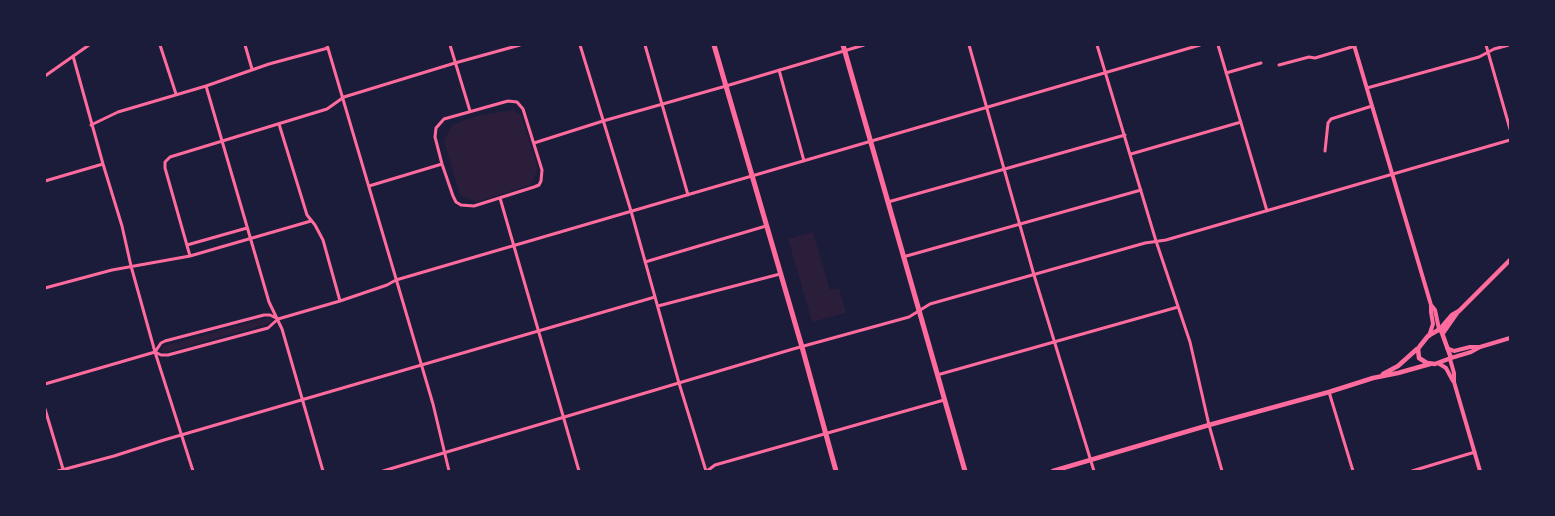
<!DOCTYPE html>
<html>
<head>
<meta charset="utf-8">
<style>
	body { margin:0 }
	#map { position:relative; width:1555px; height:516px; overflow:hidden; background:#1b1b3a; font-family:"Crimson Pro",serif }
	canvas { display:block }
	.frame { position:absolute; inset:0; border:46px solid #1b1b3a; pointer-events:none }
</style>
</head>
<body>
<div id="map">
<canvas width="1555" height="516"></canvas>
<div class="frame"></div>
</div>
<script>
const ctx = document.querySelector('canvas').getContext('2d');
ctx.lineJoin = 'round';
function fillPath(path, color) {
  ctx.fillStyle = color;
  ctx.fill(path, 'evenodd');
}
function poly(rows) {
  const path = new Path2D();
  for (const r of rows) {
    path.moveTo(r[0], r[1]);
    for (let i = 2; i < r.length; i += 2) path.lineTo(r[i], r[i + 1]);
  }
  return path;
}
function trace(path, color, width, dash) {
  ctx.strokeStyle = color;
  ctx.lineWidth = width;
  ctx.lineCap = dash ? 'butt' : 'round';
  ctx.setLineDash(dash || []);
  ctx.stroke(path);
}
const green = poly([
	[513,110,521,115,538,168,531,185,476,202,460,195,444,141,452,125,480,115],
	[813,232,830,290,839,288,846,313,812,322,788,239],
	[270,317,272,320,271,323,167,352,163,352,161,349,164,346]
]);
const minor = poly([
	[160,45,176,94],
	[245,45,252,69],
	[327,45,433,404,449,471],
	[450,45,470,111],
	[580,45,631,211,679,383,706,471],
	[645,45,688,195],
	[969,45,1034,275,1094,471],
	[1097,45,1156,241,1190,342,1209,425,1222,471],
	[1218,45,1267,211],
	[1486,45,1510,129],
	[73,56,103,164,122,226,131,266,155,352,193,471],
	[1279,65,1309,57,1315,58,1355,46],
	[779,70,804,161],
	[1226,73,1261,63],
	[45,76,89,45],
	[206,86,269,302,282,329,323,471],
	[1367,88,1479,57,1494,49,1509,45],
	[508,101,517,102,523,109,542,170,541,181,539,185,534,187,474,206,461,205,456,202,453,196,442,164,435,137,436,128,444,119,508,101],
	[279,124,307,215,315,225,323,240,340,301],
	[91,125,118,112,206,86,269,64,328,48],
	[534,143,603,121,726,86,864,45],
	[1325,151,1328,123,1331,119,1372,106],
	[1131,154,1241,122],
	[45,181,103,164],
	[369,186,442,164],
	[500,198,579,471],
	[888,202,1125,135],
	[187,245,247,228],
	[190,256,165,168,165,162,170,157,327,109,344,97,455,63,520,45],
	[903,257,1141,190],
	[645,262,766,226],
	[45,288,112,270,190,256,311,221],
	[658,306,780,274],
	[155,352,161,343,165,341,264,315,270,315,276,318],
	[937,375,1178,307],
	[45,384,155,352,161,355,168,355,268,328,278,319,340,301,387,285,396,280,1200,45],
	[1329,392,1353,471],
	[45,409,63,469],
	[58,471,114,456,164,440,655,297],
	[383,471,793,349,909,317,930,304,1145,243,1166,240,1510,140],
	[707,471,715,465,944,400],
	[1412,471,1475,452]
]);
const tertiary = poly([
	[1354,45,1431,305,1435,310,1439,329],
	[1429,336,1433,324,1431,312,1431,306],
	[1447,348,1454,351,1470,347,1479,347],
	[1451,358,1471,352,1480,347,1510,338],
	[1450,359,1454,373,1454,382,1480,471],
	[1438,363,1446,368,1453,381]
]);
const secondary = poly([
	[1440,329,1442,333,1451,358,1435,364,1427,363,1419,358,1418,349,1420,346,1428,336,1440,329,1452,315,1459,311,1510,260],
	[1443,333,1457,313],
	[1383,374,1398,366,1417,349],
	[1053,471,1209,425,1329,392,1373,378,1398,373,1430,364]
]);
const primary = poly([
	[714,45,802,347,836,471],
	[843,45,965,471]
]);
fillPath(green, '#2a1e3b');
trace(minor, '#ff6b9d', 3);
trace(tertiary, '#ff6b9d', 4);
trace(secondary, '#ff6b9d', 4.5);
trace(primary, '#ff6b9d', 5);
</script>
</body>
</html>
